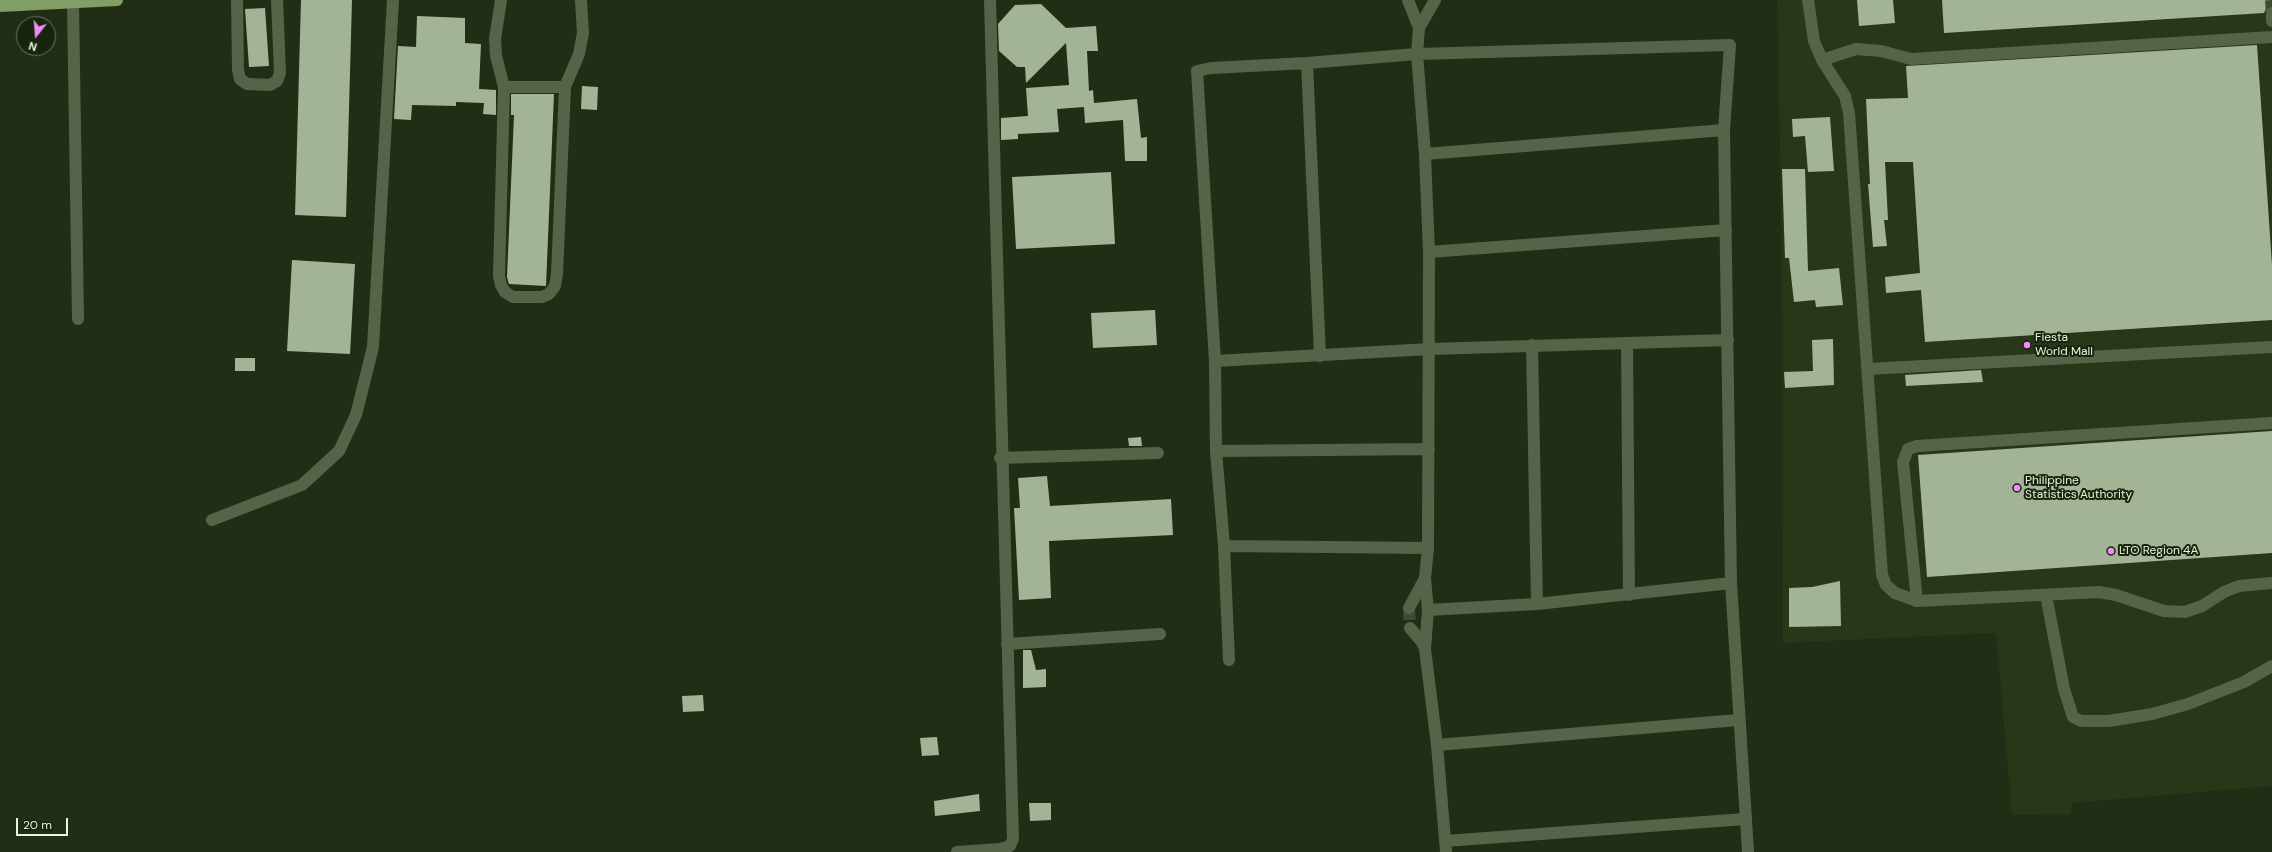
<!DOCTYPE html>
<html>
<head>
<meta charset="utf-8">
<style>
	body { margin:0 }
	#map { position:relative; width:2272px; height:852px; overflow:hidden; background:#212e15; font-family:"DM Sans",sans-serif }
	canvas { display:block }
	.north { position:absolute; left:16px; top:16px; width:40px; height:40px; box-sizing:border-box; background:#18240b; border:1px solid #6c7761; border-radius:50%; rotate:197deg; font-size:11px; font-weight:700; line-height:16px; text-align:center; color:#eaf3e3 }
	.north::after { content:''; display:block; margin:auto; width:14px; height:18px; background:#ef8bf6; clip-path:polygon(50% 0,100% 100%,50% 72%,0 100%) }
	.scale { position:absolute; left:16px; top:818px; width:52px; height:18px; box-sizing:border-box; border:2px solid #eaf3e3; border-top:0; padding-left:5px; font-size:12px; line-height:14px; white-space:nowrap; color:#eaf3e3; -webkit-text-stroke:3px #18240b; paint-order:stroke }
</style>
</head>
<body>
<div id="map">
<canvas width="2272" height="852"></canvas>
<div class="north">N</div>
<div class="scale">20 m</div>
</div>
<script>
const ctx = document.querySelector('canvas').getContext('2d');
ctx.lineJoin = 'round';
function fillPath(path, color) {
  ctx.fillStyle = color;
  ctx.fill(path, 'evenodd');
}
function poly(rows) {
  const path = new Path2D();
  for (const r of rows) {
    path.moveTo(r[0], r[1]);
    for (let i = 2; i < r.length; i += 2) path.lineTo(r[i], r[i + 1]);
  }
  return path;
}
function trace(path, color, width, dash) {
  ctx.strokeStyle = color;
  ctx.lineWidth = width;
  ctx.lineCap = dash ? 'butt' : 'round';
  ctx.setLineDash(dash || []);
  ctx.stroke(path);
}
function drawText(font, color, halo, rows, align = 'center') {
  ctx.font = font + ' "DM Sans",sans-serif';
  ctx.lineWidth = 4;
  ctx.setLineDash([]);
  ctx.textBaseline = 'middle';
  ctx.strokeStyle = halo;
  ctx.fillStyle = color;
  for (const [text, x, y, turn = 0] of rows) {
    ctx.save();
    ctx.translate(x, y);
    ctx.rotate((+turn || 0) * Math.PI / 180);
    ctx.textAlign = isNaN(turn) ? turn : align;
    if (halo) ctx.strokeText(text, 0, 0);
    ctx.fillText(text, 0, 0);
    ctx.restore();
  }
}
const built = poly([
	[1777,0,2272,0,2272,786,2072,803,2071,814,2012,815,1996,633,1783,643,1782,246]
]);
const building = poly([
	[301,0,352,0,346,217,295,215],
	[1857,0,1893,0,1895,23,1859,26],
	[1942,0,2272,0,2272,6,2266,9,2264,13,1944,33],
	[1041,4,1066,28,1096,26,1098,51,1087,51,1089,91,1093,90,1094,103,1137,99,1141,138,1147,137,1147,161,1125,161,1123,120,1085,123,1084,107,1057,109,1059,132,1018,134,1018,139,1001,140,1001,118,1028,116,1026,88,1069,85,1066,43,1026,83,1025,67,1017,67,999,51,998,24,1015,5],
	[265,8,269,66,249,67,245,9],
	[417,16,465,18,465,43,481,44,479,89,496,90,496,115,483,114,484,103,456,102,456,106,412,105,411,120,394,119,398,46,416,47],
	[2257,45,2272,265,2272,320,1925,342,1921,290,1886,293,1885,277,1920,273,1913,162,1885,162,1888,220,1884,220,1887,246,1873,247,1868,184,1870,184,1866,99,1908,98,1906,66],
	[582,86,598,87,597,110,581,109],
	[511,94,554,94,546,286,509,284,507,277,514,115,511,115],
	[1830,117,1834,171,1808,172,1805,136,1793,137,1792,119],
	[1782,169,1805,169,1808,271,1839,268,1843,305,1816,307,1815,300,1794,302,1789,258,1785,258],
	[1111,172,1115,244,1016,249,1012,177],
	[292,260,355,264,350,354,287,351],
	[1155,310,1157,345,1093,348,1091,313],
	[1833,339,1834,385,1785,388,1784,372,1813,371,1812,340],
	[235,358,255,358,255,371,235,371],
	[1981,370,1983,382,1906,386,1905,375],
	[2272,431,2272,553,1927,577,1918,455],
	[1141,437,1142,446,1129,446,1128,438],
	[1047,476,1050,506,1171,499,1173,535,1049,541,1051,598,1019,600,1014,508,1020,508,1018,478],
	[1840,581,1841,626,1789,627,1789,588,1812,587],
	[1023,650,1031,650,1036,670,1046,669,1046,687,1023,688],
	[703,695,704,711,683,712,682,696],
	[937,737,939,755,922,756,920,738],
	[979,794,980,811,935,816,934,801],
	[1029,803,1051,803,1051,820,1030,821]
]);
const minorTunnel = poly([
	[2271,0,2272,13],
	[1409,608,1410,628]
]);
const minor = poly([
	[237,0,238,70,240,79,247,84,270,85,277,81,280,73,277,0],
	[501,0,495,39,496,56,504,87,499,276,501,285,505,292,513,297,542,297,549,294,555,286,557,274,565,87,579,54,583,33,581,0],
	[1408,0,1419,28,1417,54,1425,154,1429,252,1428,548,1425,578,1428,610,1425,649,1437,745,1446,852],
	[1808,0,1814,41,1822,60,1845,96,1849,113,1882,575,1886,585,1895,593,1917,601],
	[73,3,78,319],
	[2272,13,2272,21],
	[1419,28,1435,0],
	[1822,60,1856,49,1881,51,1911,59,2272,37],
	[1307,63,1320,356],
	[504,87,565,87],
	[1425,154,1724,130],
	[1429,252,1726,230],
	[1627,343,1629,595],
	[1532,345,1537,604],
	[1215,361,1430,349,1728,340],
	[1868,369,2272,347],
	[2272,423,1917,446,1908,449,1903,462,1917,601,2099,592,2116,595,2164,611,2185,612,2202,606,2224,592,2239,586,2272,583],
	[1216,451,1429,449],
	[1000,458,1158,453],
	[212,520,302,485,339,451,356,415,373,347,393,0],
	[1224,546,1428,548],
	[2046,595,2064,689,2073,717,2081,721,2109,721,2152,714,2188,704,2244,682,2272,666],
	[1409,608,1425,578],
	[1428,610,1537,604,1731,583],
	[1410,628,1422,642,1425,649],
	[1007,644,1160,634],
	[1229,660,1224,546,1216,451,1215,361,1197,71,1211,68,1307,63,1417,54,1730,45,1724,130,1731,583,1748,852],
	[1437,745,1738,720],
	[1445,841,1745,819],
	[957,852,1000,849,1010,846,1013,839,990,0]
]);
const major = poly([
	[0,6,117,0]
]);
const markers = [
	[2027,345,4,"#ef8bf6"],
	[2017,488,4,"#ef8bf6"],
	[2111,551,4,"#ef8bf6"]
];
const poiNames = [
	["Fiesta",2035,338],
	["World Mall",2035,352],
	["Philippine",2025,481],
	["Statistics Authority",2025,495],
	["LTO Region 4A",2119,551]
];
fillPath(built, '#273718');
fillPath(building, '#a3b496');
trace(minorTunnel, '#3f4c34', 12, [12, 6]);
trace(minor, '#556449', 12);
trace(major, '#809e65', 12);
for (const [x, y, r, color] of markers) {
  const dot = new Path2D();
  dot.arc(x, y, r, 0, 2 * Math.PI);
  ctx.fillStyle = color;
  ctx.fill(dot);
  trace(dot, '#18240b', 1.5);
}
drawText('12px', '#eaf3e3', '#18240b', poiNames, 'left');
</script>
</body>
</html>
